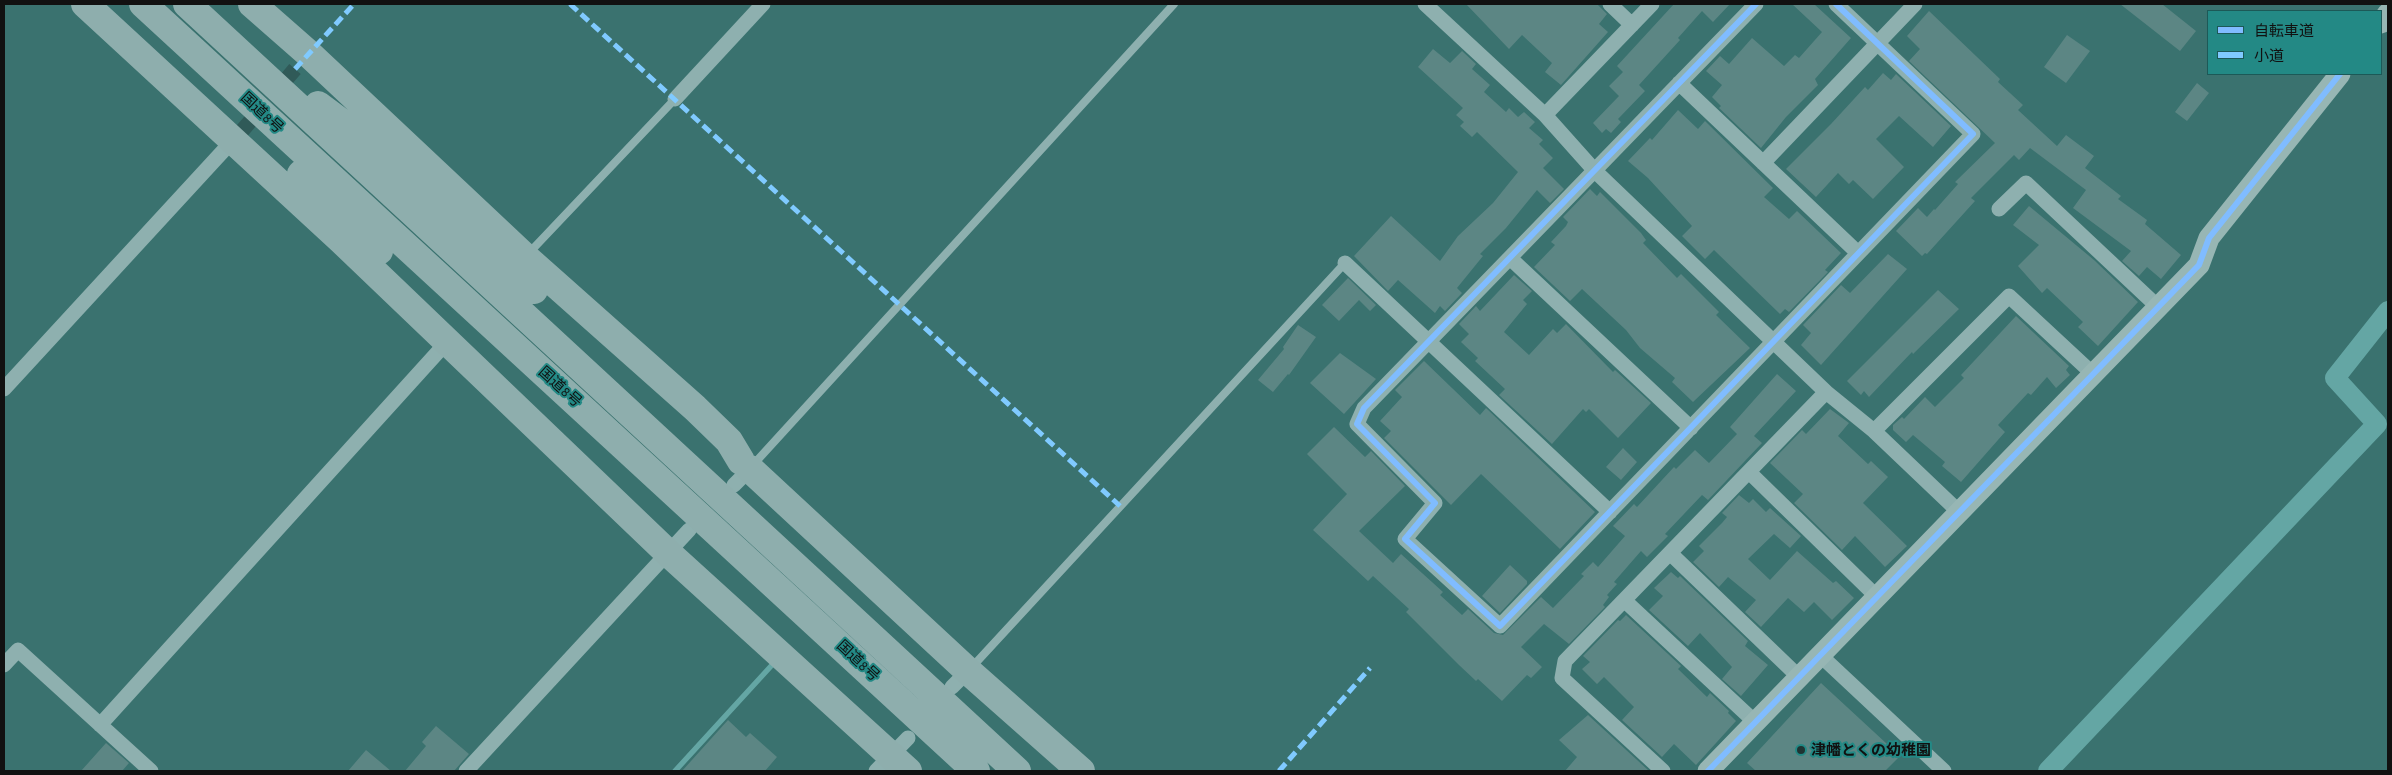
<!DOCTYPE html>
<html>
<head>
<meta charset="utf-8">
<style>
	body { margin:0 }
	#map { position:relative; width:2392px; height:775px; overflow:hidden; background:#3a726f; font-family:"Alegreya Sans","Noto Sans JP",sans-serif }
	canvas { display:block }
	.frame { position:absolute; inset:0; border:5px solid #111; pointer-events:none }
	.legend { position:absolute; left:2207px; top:10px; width:175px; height:65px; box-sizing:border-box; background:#238985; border:1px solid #1c5957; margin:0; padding:6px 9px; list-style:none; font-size:15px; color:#111 }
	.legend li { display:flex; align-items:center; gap:10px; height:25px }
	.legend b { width:25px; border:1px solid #1c5957 }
</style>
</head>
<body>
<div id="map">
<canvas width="2392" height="775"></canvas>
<div class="frame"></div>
<ul class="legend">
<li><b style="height:6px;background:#80bcff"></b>自転車道</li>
<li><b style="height:6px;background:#80caff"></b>小道</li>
</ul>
</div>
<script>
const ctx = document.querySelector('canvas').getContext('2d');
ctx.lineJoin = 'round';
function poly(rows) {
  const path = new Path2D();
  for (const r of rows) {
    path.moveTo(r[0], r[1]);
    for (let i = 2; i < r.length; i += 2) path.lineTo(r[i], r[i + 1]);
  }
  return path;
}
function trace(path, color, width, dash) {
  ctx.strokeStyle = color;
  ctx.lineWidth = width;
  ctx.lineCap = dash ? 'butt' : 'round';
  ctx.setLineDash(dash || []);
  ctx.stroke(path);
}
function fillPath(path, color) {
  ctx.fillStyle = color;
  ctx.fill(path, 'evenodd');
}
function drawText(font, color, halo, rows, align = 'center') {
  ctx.font = font + ' "Alegreya Sans","Noto Sans JP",sans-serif';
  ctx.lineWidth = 4;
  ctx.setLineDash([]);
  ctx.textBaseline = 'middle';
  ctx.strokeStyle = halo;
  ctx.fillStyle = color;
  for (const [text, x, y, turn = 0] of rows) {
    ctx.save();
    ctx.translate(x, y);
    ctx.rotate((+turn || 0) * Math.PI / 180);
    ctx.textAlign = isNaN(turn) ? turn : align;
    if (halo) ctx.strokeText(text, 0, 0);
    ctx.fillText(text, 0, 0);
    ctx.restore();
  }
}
const stream = poly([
	[675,771,772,665]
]);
const canal = poly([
	[2048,771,2377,424,2335,378,2388,311]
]);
const building = poly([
	[1466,4,1597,4,1607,14,1599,24,1608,32,1561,85,1545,72,1552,63,1522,35,1509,49],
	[1674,4,1730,4,1713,22,1702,11,1678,38,1680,40,1639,85,1645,91,1618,119,1621,122,1611,133,1606,129,1602,133,1593,123,1619,96,1609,86,1623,72,1617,66],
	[1792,4,1814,4,1851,38,1815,79,1818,85,1786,117,1761,148,1719,108,1721,106,1712,97,1722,85,1706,71,1720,56,1729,64,1752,38,1784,66,1795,55,1799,58,1822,32],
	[2120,4,2162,4,2196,31,2180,51],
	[1929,11,2000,79,1998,82,2023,105,2018,110,2057,146,2066,135,2094,156,2085,168,2121,196,2118,199,2147,220,2145,224,2181,255,2161,279,2147,267,2139,276,2122,261,2131,251,2073,208,2086,190,2030,148,2019,160,2014,155,1971,198,1975,201,1927,254,1925,253,1922,256,1896,231,1918,208,1927,217,1934,209,1935,210,1958,184,1955,182,1995,143,1909,61,1920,49,1907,36],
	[2067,35,2090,51,2066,83,2044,67],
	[1433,49,1450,63,1462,51,1476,64,1472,69,1490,85,1484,92,1506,112,1509,108,1518,117,1524,112,1535,122,1529,128,1543,140,1539,144,1553,158,1543,168,1564,189,1550,203,1537,190,1506,228,1480,254,1483,256,1457,288,1462,293,1445,311,1440,306,1435,313,1398,280,1388,291,1354,256,1391,216,1440,261,1458,236,1493,203,1518,172,1477,132,1472,137,1460,126,1464,122,1456,115,1463,108,1418,67],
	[1883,73,1891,80,1896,74,1951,126,1933,147,1899,116,1876,139,1904,167,1873,199,1853,180,1849,184,1838,173,1816,197,1786,169,1831,124,1865,87,1868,90],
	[2197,83,2209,93,2187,121,2175,112],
	[1678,110,1698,129,1705,121,1773,188,1764,197,1789,219,1797,211,1841,253,1825,270,1828,272,1789,312,1785,309,1780,314,1714,250,1705,259,1682,236,1692,226,1648,178,1628,161,1650,138,1652,140],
	[1590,189,1597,196,1600,192,1641,233,1646,240,1643,243,1677,278,1681,274,1719,312,1716,315,1750,348,1693,402,1672,382,1675,378,1640,348,1626,330,1582,289,1570,301,1534,267,1555,245,1551,242,1566,226,1568,222,1563,217],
	[2029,206,2094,260,2138,302,2098,346,2078,327,2083,322,2047,288,2042,293,2018,266,2039,245,2013,225],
	[1888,254,1907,269,1821,365,1801,345,1811,333,1803,325,1841,285,1850,293],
	[1514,275,1532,291,1523,300,1527,304,1504,332,1529,355,1553,329,1557,333,1566,324,1613,372,1615,370,1651,403,1618,438,1589,409,1586,412,1583,409,1552,444,1499,395,1505,389,1475,361,1478,358,1461,342,1469,334,1459,324,1476,306,1480,311],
	[1348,278,1376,305,1370,311,1359,300,1339,321,1322,305],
	[1938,290,1959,309,1913,354,1912,352,1869,397,1864,391,1861,395,1847,381],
	[2016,316,2069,366,2066,370,2070,375,2056,388,2047,377,2031,395,2028,393,1998,425,2005,432,1961,482,1942,466,1945,462,1913,435,1906,442,1893,430,1893,425,1902,417,1904,419,1925,397,1935,407,1964,378,1961,375],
	[1298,325,1316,337,1289,375,1288,374,1273,392,1258,380,1284,349,1283,347],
	[1340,353,1376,379,1344,414,1310,383],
	[1424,361,1480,415,1486,408,1595,512,1560,549,1481,474,1451,505,1384,438,1391,431,1380,421,1402,397,1395,390],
	[1777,374,1796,391,1754,436,1762,443,1708,500,1702,495,1665,534,1668,536,1647,557,1641,551,1614,582,1617,584,1607,595,1609,597,1603,605,1605,607,1569,644,1544,624,1521,647,1542,667,1531,678,1527,675,1502,701,1478,679,1476,681,1459,665,1406,612,1409,609,1373,576,1368,581,1313,530,1347,494,1307,454,1334,427,1365,457,1371,451,1405,486,1359,531,1393,563,1401,554,1443,592,1440,595,1462,615,1468,609,1494,633,1503,635,1541,597,1553,608,1584,576,1581,574,1593,562,1598,567,1625,536,1613,526,1634,504,1637,507,1674,467,1676,469,1695,450,1709,463,1737,434,1730,427],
	[1830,409,1849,423,1838,436,1868,464,1871,461,1888,477,1863,503,1907,546,1885,567,1855,536,1842,550,1794,503,1803,494,1770,463,1802,430,1806,434],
	[1623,448,1637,462,1621,480,1606,467],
	[1739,495,1749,503,1753,499,1766,512,1770,508,1801,536,1790,548,1774,534,1748,559,1770,580,1797,551,1833,583,1836,581,1854,598,1832,620,1814,602,1804,612,1788,598,1761,627,1745,612,1756,600,1728,577,1719,587,1693,562,1704,551,1699,546,1722,523,1727,517,1722,513],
	[1510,565,1527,581,1527,584,1500,613,1482,596],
	[1671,572,1678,578,1680,576,1748,641,1745,646,1768,665,1741,696,1722,679,1732,667,1700,633,1688,646,1649,610,1663,596,1654,588],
	[1626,615,1681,666,1678,669,1707,697,1710,693,1729,711,1728,713,1736,721,1696,765,1674,744,1662,757,1622,720,1634,707,1604,677,1597,684,1582,669,1590,662,1583,656,1618,620,1620,621],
	[1821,683,1900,756,1885,771,1756,771,1747,763],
	[1588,715,1648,770,1565,771,1577,757,1559,740],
	[728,720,746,737,750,733,777,757,765,771,682,771],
	[436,726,469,754,454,771,405,771,426,746,422,742],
	[106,743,129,763,122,771,81,771],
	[366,750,391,771,348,771]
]);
const streetTunnel = poly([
	[241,132,295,69]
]);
const lane = poly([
	[528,254,675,99],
	[752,466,1174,4],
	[972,667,1345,263]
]);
const street = poly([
	[1425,4,1545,115,1595,171,1826,392,1874,431,1958,511],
	[1610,4,1632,25],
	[1756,4,1364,408,1357,424,1435,503,1405,539,1500,626,1973,134,1836,4],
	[1679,83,1858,253],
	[675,99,763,4],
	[1545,115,1652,4],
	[1763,163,1915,4],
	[1999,209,2026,183,2158,307],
	[1510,258,1691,428],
	[1345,263,1610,512],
	[4,389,236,137],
	[1874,431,2009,296,2093,374],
	[1749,472,1877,597],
	[734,485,750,469,746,465],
	[1670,553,1799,677],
	[1624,600,1755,722],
	[1820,655,1944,771],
	[4,665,18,650,151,771],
	[952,687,968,671],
	[100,725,447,342],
	[466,771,689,530],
	[876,771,908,738],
	[1663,771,1562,678,1565,661,1826,392]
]);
const secondary = poly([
	[2381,23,2388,13],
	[1708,771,2199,265,2209,238,2340,74]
]);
const highway = poly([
	[85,4,341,240,667,552,908,771],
	[143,4,976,771],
	[187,4,1017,771],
	[252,4,309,54,525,257,695,408,729,441,741,461],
	[318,105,361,137,534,290],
	[301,174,379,251],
	[750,469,968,671,1081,771]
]);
const quiet = poly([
	[570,4,1120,506],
	[295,69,354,4],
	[1279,771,1370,668]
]);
const cycleway = poly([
	[1756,4,1364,408,1357,424,1435,503,1405,539,1500,626,1973,134,1836,4],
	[1708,771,2199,265,2209,238,2340,74]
]);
const markers = [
	[1801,750,5,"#1f3332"]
];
const streetNames = [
	["国道8号",262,113,43],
	["国道8号",560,387,42],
	["国道8号",858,661,43]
];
const poiNames = [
	["津幡とくの幼稚園",1811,750]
];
trace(stream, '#64a6a4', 5.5);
trace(canal, '#64a6a4', 20);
fillPath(building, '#5c8684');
trace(streetTunnel, '#305a58', 15, [15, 8]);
trace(lane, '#8eb0af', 8);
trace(street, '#8eb0af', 15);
trace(secondary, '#97b6b4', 21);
trace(highway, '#8eaead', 28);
trace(quiet, '#80caff', 5, [10, 5]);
trace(cycleway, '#80bcff', 6);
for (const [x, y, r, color] of markers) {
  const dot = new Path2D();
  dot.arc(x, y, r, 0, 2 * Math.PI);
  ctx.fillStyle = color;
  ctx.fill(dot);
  trace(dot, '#238985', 2);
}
drawText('15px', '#111', '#238985', streetNames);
drawText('bold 15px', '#111', '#238985', poiNames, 'left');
</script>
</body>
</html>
